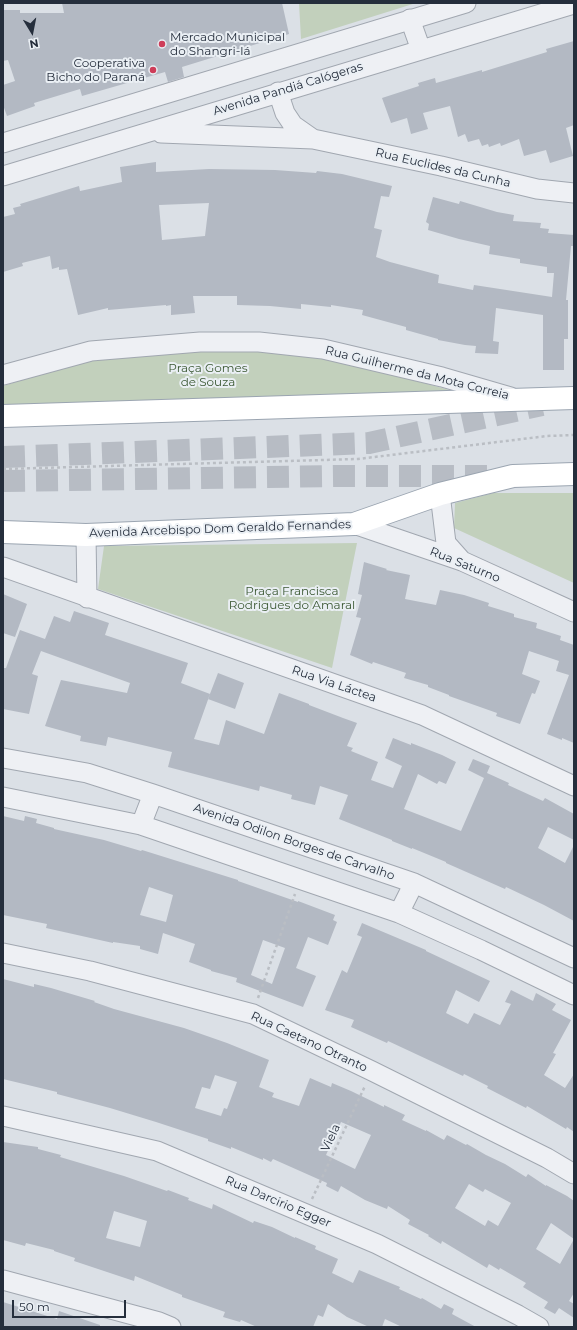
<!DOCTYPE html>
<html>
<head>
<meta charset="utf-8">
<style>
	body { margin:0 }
	#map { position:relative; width:577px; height:1330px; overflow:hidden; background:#dbe0e6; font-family:Montserrat,sans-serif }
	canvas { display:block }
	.frame { position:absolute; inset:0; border:4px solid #252e3c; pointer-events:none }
	.north { position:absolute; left:12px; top:12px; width:40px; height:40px; -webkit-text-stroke:3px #eaeff4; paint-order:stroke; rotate:170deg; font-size:11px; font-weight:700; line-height:16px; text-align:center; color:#252e3c }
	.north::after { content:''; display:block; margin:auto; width:14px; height:18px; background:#252e3c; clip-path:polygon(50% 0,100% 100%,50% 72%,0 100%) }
	.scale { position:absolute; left:12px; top:1300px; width:114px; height:18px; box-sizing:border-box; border:2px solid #252e3c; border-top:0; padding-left:5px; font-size:12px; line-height:14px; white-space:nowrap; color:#252e3c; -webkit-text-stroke:3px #eaeff4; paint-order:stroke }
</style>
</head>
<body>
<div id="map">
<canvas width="577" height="1330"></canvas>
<div class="frame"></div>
<div class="north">N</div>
<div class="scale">50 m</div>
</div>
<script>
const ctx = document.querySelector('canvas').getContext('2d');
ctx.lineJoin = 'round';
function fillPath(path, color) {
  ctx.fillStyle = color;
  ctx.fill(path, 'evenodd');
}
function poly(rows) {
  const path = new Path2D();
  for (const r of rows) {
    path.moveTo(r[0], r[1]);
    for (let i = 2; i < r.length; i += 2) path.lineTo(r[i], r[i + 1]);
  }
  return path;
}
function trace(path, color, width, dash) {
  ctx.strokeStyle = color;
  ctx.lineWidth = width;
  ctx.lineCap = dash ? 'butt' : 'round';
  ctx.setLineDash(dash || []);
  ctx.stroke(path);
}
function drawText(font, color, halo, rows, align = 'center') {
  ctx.font = font + ' Montserrat,sans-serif';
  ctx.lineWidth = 4;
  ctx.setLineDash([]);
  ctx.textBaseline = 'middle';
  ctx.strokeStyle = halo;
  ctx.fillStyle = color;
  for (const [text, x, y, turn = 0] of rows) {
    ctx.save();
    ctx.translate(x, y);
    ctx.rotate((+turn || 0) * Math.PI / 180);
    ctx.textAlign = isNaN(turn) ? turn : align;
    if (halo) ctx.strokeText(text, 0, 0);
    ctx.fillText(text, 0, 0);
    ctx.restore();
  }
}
const green = poly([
	[299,3,416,3,301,39],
	[210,344,328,357,486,400,3,408,3,386,95,357],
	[493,493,574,493,574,583,454,528,455,503],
	[357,543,332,668,98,589,104,546]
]);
const building = poly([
	[62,3,282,3,289,34,182,67,184,77,168,82,165,72,82,96,80,89,34,103,35,106,7,116,3,105,3,85,15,81,8,60,3,61,3,10,20,10,20,13,64,13],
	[574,41,574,125,566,128,573,156,550,163,546,150,524,156,519,139,501,146,500,143,489,147,488,144,482,146,479,139,468,142,465,134,458,137,450,106,423,113,428,129,411,134,407,118,391,123,382,98,419,86,418,83,435,78,436,83,482,70,482,72,547,52,546,49],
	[156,162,156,172,209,169,275,170,316,173,317,171,342,174,392,186,389,197,381,196,374,228,382,230,376,257,390,262,439,275,438,283,473,290,474,285,552,297,554,273,547,273,547,267,520,263,520,259,489,254,490,246,459,239,428,230,429,224,426,222,433,197,459,204,460,201,497,212,514,215,513,221,541,223,540,228,549,229,548,233,574,235,574,246,571,246,566,300,568,300,568,339,564,339,564,370,543,370,543,315,496,308,493,341,499,342,498,354,475,353,476,346,465,345,438,340,438,339,406,330,406,327,362,315,363,310,331,305,331,307,301,304,301,309,270,306,237,305,237,296,193,296,195,313,171,315,171,305,166,306,166,305,108,310,108,308,78,315,67,269,59,270,59,267,52,269,50,256,22,263,23,266,3,272,3,217,15,214,13,208,21,206,20,204,79,186,80,191,122,182,120,167],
	[209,203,205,236,162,240,159,205],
	[364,562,387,569,386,570,410,575,405,599,436,605,440,590,464,595,489,603,488,606,514,614,514,617,537,623,536,628,561,636,560,640,574,645,574,743,562,738,562,740,547,734,569,675,556,671,559,661,529,651,522,674,540,681,535,694,532,693,520,724,496,716,497,713,449,696,449,695,428,687,428,685,404,678,406,673,373,662,372,664,350,655,361,618,356,617,362,595,358,594],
	[3,594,27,604,15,637,3,633],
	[74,611,109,623,105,635,188,663,181,683,210,694,194,739,219,745,226,720,264,734,279,693,309,704,309,705,343,718,357,723,347,746,353,748,351,751,378,762,371,780,393,788,402,766,385,758,393,738,411,745,411,743,442,755,456,762,446,784,439,781,437,784,418,774,404,809,461,831,484,778,468,770,473,759,490,766,487,773,509,783,508,785,543,801,545,798,574,814,574,840,548,827,538,848,565,863,574,845,574,921,544,905,506,887,505,889,446,863,446,862,412,848,412,849,392,841,392,840,339,819,348,795,320,786,315,805,291,799,292,795,260,786,259,791,168,767,172,752,108,737,106,746,80,741,81,736,45,726,61,680,127,693,130,683,41,651,32,674,38,676,29,714,3,709,3,668,6,668,20,630,45,639,54,616,70,622],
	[218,673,244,683,235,709,208,699],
	[3,816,24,821,25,816,37,819,36,823,54,828,54,829,104,840,141,851,142,850,238,880,238,881,298,902,298,901,335,915,333,920,337,922,328,945,308,937,296,968,316,976,303,1007,236,982,237,978,211,971,211,970,189,962,195,944,163,933,158,954,140,949,140,946,113,942,113,943,46,928,47,924,3,915],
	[149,887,173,895,166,922,140,915],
	[263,940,285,948,272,984,251,975],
	[362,923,426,950,426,951,490,981,479,1002,456,990,446,1013,468,1024,474,1013,500,1025,511,1004,505,1002,511,990,533,1001,536,993,556,1004,552,1010,571,1020,553,1053,556,1054,544,1075,565,1088,574,1074,574,1132,567,1127,566,1129,527,1106,526,1108,487,1088,488,1086,464,1074,463,1076,388,1041,387,1043,351,1027,354,1020,325,1010,342,970,347,973,362,937,357,935],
	[3,979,34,987,34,984,51,988,95,1001,94,1002,114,1009,184,1028,227,1043,269,1060,259,1087,274,1093,272,1097,299,1106,310,1078,331,1087,332,1083,351,1091,384,1107,384,1105,405,1115,402,1120,426,1131,426,1130,444,1140,447,1135,466,1145,467,1144,486,1155,505,1164,526,1177,528,1174,546,1186,546,1185,567,1196,574,1201,574,1293,569,1301,574,1304,574,1318,559,1308,555,1314,544,1308,548,1302,523,1287,526,1283,500,1268,499,1270,489,1264,487,1268,442,1241,441,1244,428,1236,429,1235,408,1224,410,1220,388,1206,387,1209,365,1200,341,1186,338,1192,326,1186,327,1183,273,1159,271,1162,263,1158,263,1160,231,1147,231,1149,208,1141,208,1139,156,1122,110,1108,57,1094,57,1092,3,1079],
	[215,1075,237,1082,227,1109,224,1108,221,1116,195,1108,202,1087,210,1089],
	[341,1122,371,1135,355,1169,326,1155],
	[469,1184,483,1192,485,1189,511,1203,498,1226,488,1220,485,1226,455,1208],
	[551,1223,574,1239,560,1264,536,1249],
	[3,1142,38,1147,38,1149,61,1155,60,1157,124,1176,167,1191,168,1190,189,1198,188,1200,212,1209,213,1204,253,1223,254,1221,272,1227,295,1238,295,1237,316,1246,315,1249,338,1259,332,1273,353,1283,359,1270,400,1287,399,1289,421,1299,422,1298,441,1309,444,1304,454,1309,452,1314,476,1327,402,1327,385,1319,382,1327,369,1327,347,1317,328,1304,323,1317,318,1315,313,1327,257,1327,241,1320,240,1322,223,1317,225,1312,182,1297,182,1295,135,1276,134,1281,74,1261,75,1258,54,1251,54,1250,26,1243,25,1246,3,1240],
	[114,1211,147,1221,140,1247,106,1238],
	[3,1302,57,1319,59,1311,100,1325,100,1327,3,1327]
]);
const majorTunnel = poly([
	[3,457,369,443,542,405],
	[3,481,333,476,496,476]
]);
const path = poly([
	[3,469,358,459,547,436,574,435],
	[258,998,295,894],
	[312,1199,365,1086]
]);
const minor = poly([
	[410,19,421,50],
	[278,92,285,113,293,125,313,139],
	[161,133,313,139,441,166,537,189,574,193],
	[3,143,466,3],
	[3,176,574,4],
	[3,375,91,351,200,342,259,342,323,349,442,377,511,397],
	[440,494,446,543,462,561],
	[354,524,462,561,574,612],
	[86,535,87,598],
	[3,567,422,715,574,786],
	[3,758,87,773,153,794,414,883,574,958],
	[3,797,141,825,399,913,481,950,574,995],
	[141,825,153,794],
	[399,913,414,883],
	[3,953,90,971,253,1014,372,1071,547,1158,574,1174],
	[3,1116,157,1151,377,1244,518,1315,539,1327],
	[3,1280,159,1322,171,1327]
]);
const major = poly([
	[3,416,574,398],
	[3,532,86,535,354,524,440,494,513,476,574,474]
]);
const markers = [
	[162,44,4,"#ce3d59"],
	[153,70,4,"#ce3d59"]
];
const poiNames = [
	["Mercado Municipal",170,37],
	["do Shangri-lá",170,51],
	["Cooperativa",145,63,"right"],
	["Bicho do Paraná",145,77,"right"]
];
const streetNames = [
	["Avenida Pandiá Calógeras",288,89,-17],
	["Rua Euclides da Cunha",443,168,13],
	["Rua Guilherme da Mota Correia",417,373,14],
	["Avenida Arcebispo Dom Geraldo Fernandes",220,529,-2],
	["Rua Saturno",465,565,22],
	["Rua Via Láctea",334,684,19],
	["Avenida Odilon Borges de Carvalho",294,842,19],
	["Rua Caetano Otranto",309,1042,25],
	["Viela",331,1138,-65],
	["Rua Darcirio Egger",278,1202,23]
];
const parkNames = [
	["Praça Gomes",208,368],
	["de Souza",208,382],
	["Praça Francisca",292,591],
	["Rodrigues do Amaral",292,605]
];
fillPath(green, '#c2d0bc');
fillPath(building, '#b3b9c3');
trace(majorTunnel, '#b7bcc4', 22, [22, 11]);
trace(minor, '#a1a7b0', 21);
trace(major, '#9ba5b1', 24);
trace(path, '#babec4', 2.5, [3, 3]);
trace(minor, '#eef0f4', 19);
trace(major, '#fff', 22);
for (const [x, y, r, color] of markers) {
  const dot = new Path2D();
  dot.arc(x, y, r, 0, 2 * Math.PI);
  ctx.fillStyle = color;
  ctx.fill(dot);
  trace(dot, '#eaeff4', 1.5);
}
drawText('12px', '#252e3c', '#eaeff4', poiNames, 'left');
drawText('12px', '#252e3c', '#eaeff4', streetNames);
drawText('12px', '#3b5833', '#eaeff4', parkNames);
</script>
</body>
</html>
